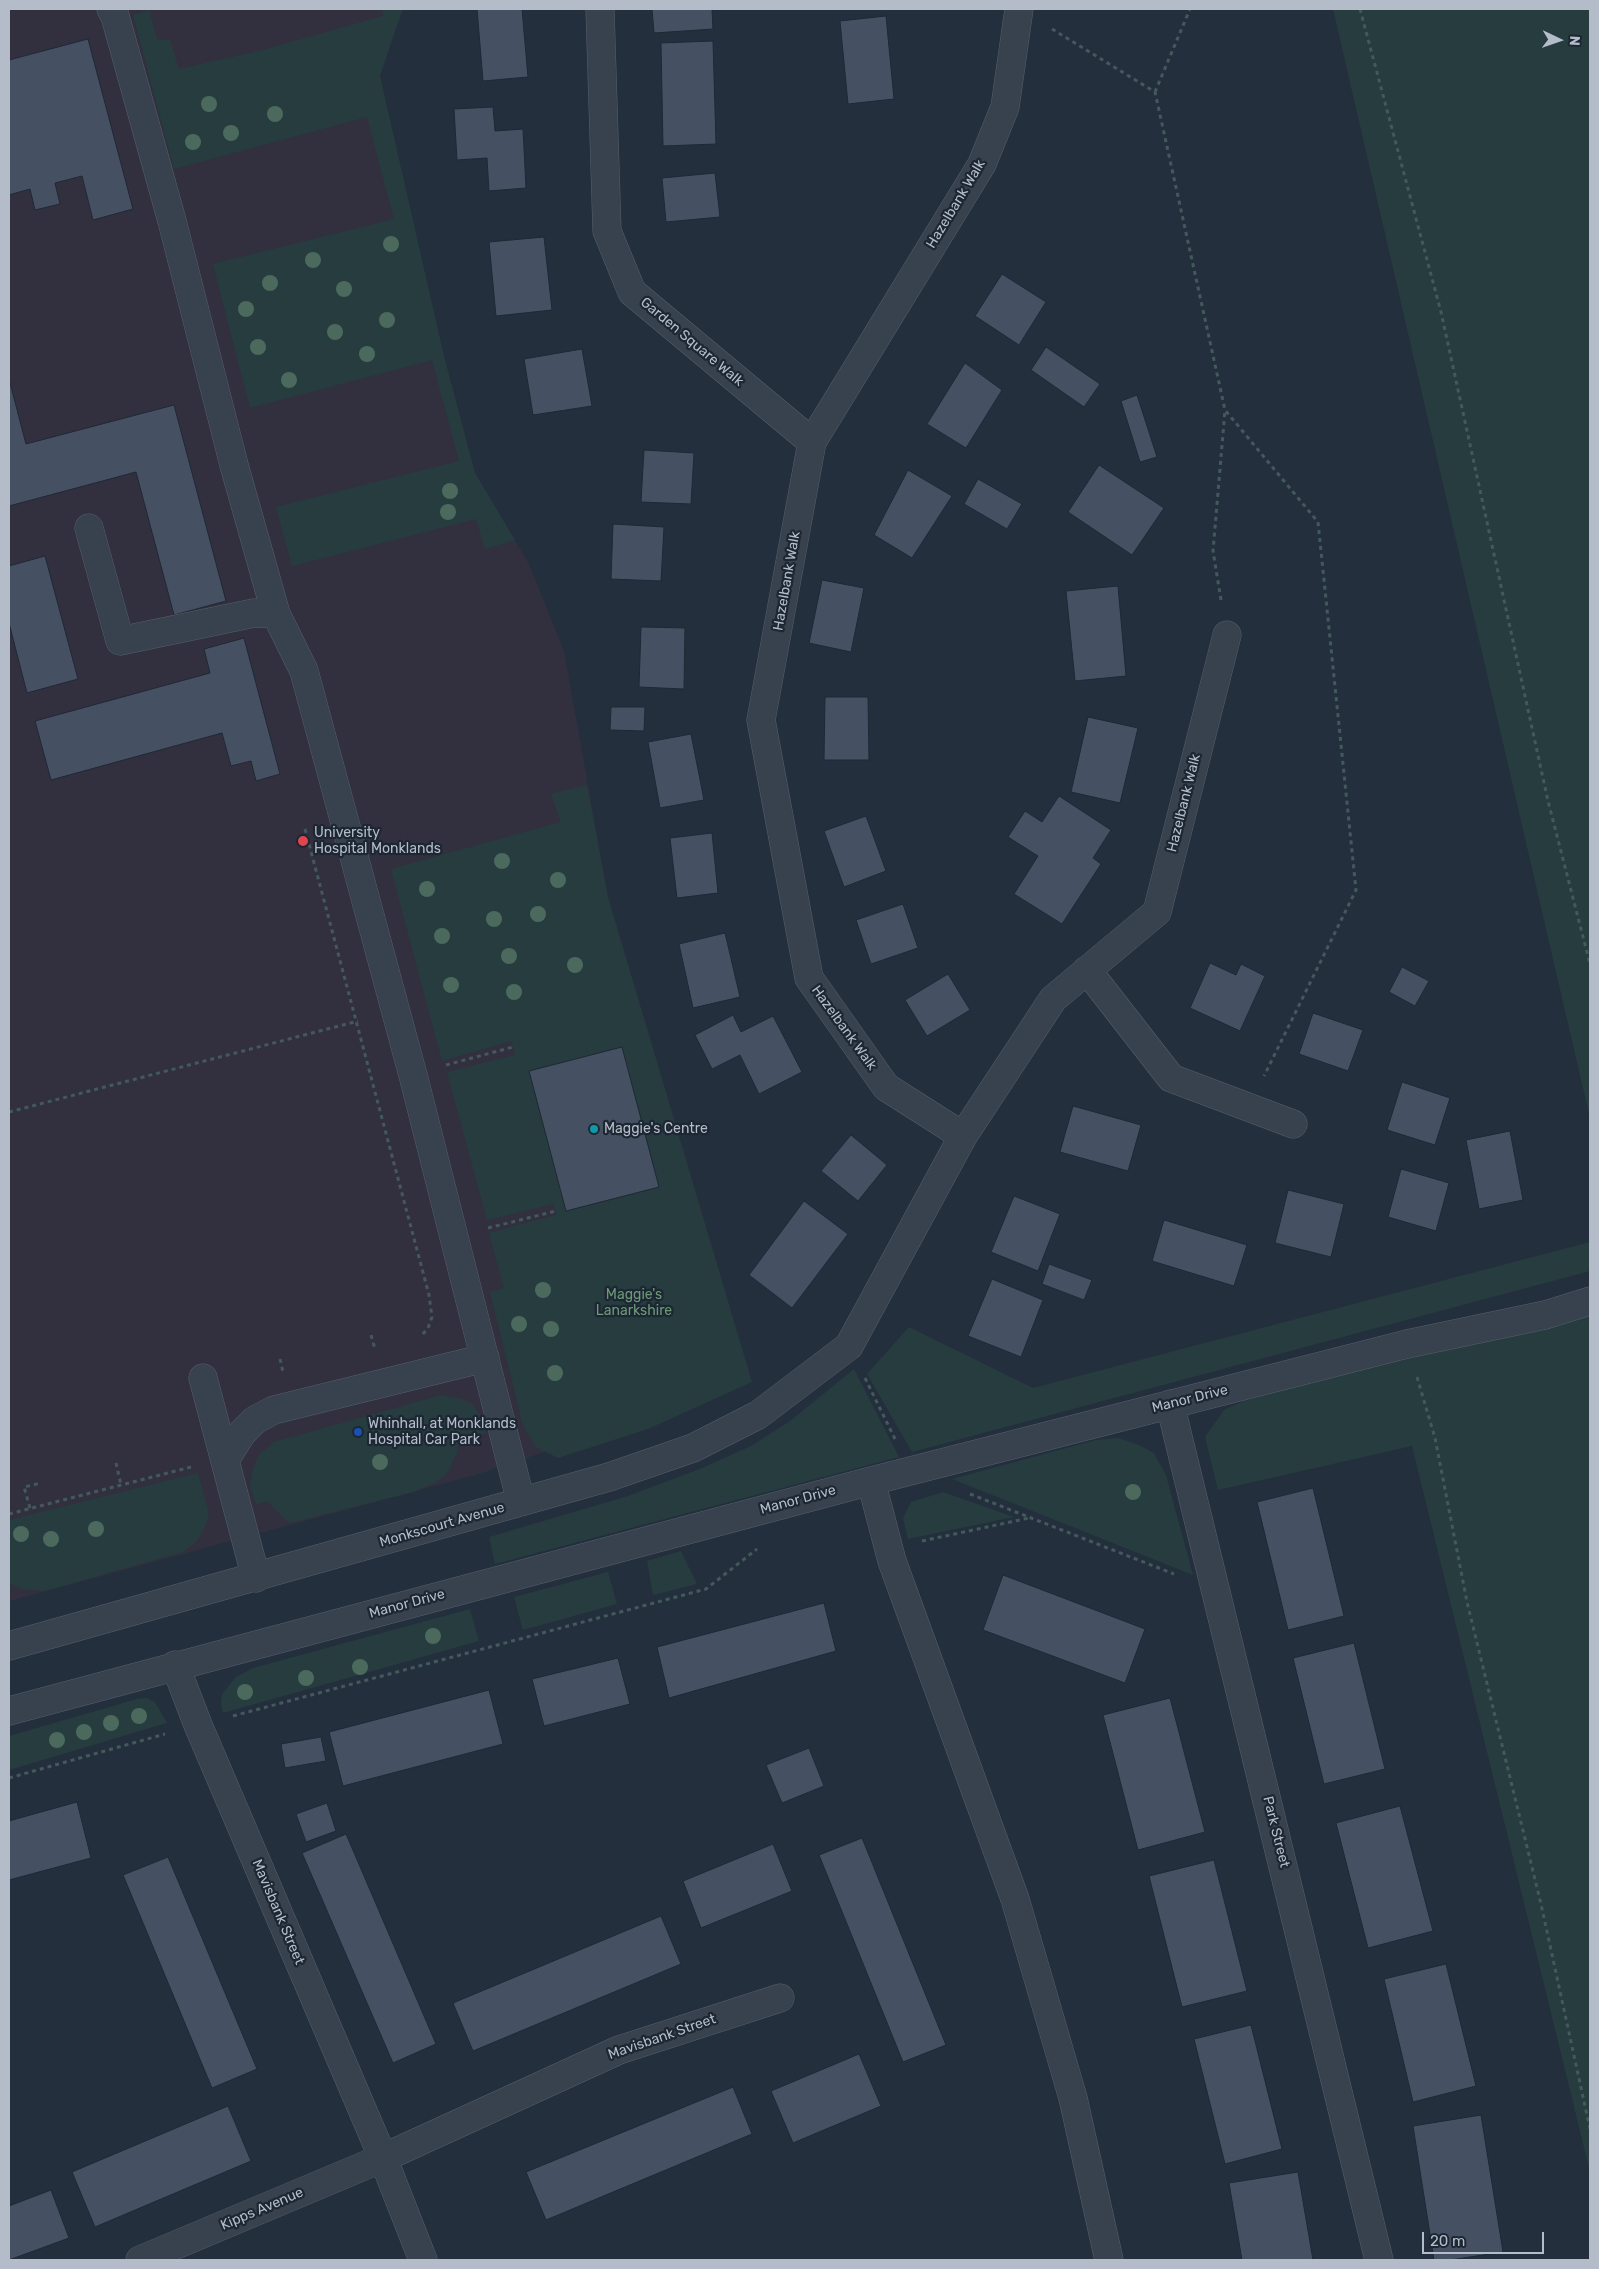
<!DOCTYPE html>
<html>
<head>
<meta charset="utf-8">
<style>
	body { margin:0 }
	#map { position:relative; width:1599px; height:2269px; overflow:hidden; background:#242f3e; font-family:Rubik,sans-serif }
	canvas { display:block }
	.frame { position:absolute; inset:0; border:10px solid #b4bcc9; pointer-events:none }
	.north { position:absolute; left:1534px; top:15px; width:50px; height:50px; -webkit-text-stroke:4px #1d2633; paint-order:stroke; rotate:93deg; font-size:14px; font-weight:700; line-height:20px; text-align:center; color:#b4bcc9 }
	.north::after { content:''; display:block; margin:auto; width:18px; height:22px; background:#b4bcc9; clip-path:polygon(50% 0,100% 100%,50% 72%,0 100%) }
	.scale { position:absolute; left:1422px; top:2232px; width:122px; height:22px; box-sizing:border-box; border:2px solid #b4bcc9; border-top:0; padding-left:6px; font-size:15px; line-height:18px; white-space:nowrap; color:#b4bcc9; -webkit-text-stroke:4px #1d2633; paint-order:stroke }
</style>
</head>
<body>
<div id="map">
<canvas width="1599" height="2269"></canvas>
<div class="frame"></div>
<div class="north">N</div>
<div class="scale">20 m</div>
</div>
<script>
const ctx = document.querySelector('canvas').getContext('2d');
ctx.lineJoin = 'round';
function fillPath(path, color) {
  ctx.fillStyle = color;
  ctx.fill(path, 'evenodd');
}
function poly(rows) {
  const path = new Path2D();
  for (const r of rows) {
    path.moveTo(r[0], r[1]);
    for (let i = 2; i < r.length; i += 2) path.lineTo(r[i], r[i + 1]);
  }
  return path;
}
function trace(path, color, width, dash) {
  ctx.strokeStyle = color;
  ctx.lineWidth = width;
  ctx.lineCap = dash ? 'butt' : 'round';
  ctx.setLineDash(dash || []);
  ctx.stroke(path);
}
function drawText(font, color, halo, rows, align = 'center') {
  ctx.font = font + ' Rubik,sans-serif';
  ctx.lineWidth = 4.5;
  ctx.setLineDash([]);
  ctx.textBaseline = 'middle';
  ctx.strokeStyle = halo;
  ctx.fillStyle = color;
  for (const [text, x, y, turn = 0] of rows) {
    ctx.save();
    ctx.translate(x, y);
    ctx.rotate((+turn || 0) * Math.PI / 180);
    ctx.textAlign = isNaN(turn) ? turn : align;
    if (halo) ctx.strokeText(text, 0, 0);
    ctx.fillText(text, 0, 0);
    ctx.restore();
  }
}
const medical = poly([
	[9,9,401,9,380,76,425,285,475,473,529,564,564,651,608,897,752,1382,482,1473,9,1601]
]);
const green = poly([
	[382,9,401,9,402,11,380,76,444,356,475,473,515,540,485,549,476,519,292,566,276,507,459,461,432,360,250,408,213,264,394,219,367,117,174,169,133,15,149,10,157,39,170,40,179,69,259,51,383,16],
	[1333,9,1590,9,1590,1118,1559,985],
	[587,785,608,897,752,1382,648,1429,558,1458,536,1447,523,1425,490,1292,504,1288,489,1233,556,1215,554,1204,487,1220,447,1072,515,1055,511,1041,442,1061,391,869,561,822,551,794],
	[622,1047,659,1187,566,1211,530,1071],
	[1590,1242,1590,1271,912,1452,867,1374,909,1327,1033,1388],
	[1590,1302,1590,2172,1412,1446,1218,1490,1205,1437,1224,1410,1241,1402],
	[854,1369,899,1457,495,1564,489,1537,628,1496,702,1468,751,1446,790,1421],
	[441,1395,462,1399,472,1404,480,1415,486,1433,457,1443,457,1452,448,1472,436,1482,414,1492,289,1523,267,1501,256,1505,250,1485,253,1469,259,1455,274,1442],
	[1118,1438,1139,1445,1154,1453,1166,1475,1193,1575,952,1479,1096,1440],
	[198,1473,209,1514,205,1527,196,1542,183,1552,45,1591,22,1589,9,1583,9,1520],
	[943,1492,1014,1517,908,1539,903,1518,911,1502],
	[681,1551,697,1584,653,1595,647,1561],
	[608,1572,617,1604,523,1630,514,1597],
	[470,1609,479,1641,223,1713,221,1703,222,1694,236,1677,253,1668],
	[147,1698,155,1702,167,1723,9,1770,9,1736,137,1699]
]);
const building = poly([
	[477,9,522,9,528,77,483,81,477,9],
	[652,9,727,9,712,10,713,29,654,33,652,9],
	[886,16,894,99,848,104,840,21,886,16],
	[88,39,133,209,93,220,82,176,55,183,60,204,35,210,30,189,9,195,9,60,88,39],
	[713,41,716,144,663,146,661,43,713,41],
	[493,107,495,131,523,129,526,188,489,191,487,158,457,160,454,109,493,107],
	[715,173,720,217,666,222,662,178,715,173],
	[544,237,552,310,496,316,489,242,544,237],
	[1002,274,1046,302,1019,345,975,316,1002,274],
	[1046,347,1100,384,1084,407,1031,370,1046,347],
	[582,349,592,406,533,415,524,359,582,349],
	[965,363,1002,390,966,448,927,424,965,363],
	[9,379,26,444,174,405,226,601,174,615,136,472,9,506,9,379],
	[1137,395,1157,457,1140,462,1121,401,1137,395],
	[644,450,694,453,691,504,641,502,644,450],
	[1099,465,1164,508,1132,555,1068,512,1099,465],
	[908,470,952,496,912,558,874,535,908,470],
	[978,479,1022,504,1007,529,964,504,978,479],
	[613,524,664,527,661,581,611,579,613,524],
	[45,556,78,679,27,693,9,623,9,566,45,556],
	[822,580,864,588,851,652,809,643,822,580],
	[1118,586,1126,676,1075,681,1066,591,1118,586],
	[641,627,685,628,684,689,639,687,641,627],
	[244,638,280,774,256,781,251,761,231,766,222,733,51,780,35,721,210,673,204,649,244,638],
	[825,697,868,697,869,760,824,760,825,697],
	[611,707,645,707,644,731,610,730,611,707],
	[1088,717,1138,728,1120,803,1071,792,1088,717],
	[691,734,704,800,660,808,648,742,691,734],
	[1059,796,1111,830,1093,858,1101,864,1062,924,1014,894,1038,856,1008,837,1025,811,1042,822,1059,796],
	[866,816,886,871,844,887,824,831,866,816],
	[712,833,718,893,677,898,670,838,712,833],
	[903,904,918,948,871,964,856,920,903,904],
	[725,933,740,997,693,1008,679,944,725,933],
	[1210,963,1236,975,1241,964,1265,976,1240,1031,1190,1008,1210,963],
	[1402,967,1429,981,1415,1006,1389,992,1402,967],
	[948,974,970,1010,927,1036,905,1000,948,974],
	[1313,1013,1363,1030,1348,1071,1299,1054,1313,1013],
	[733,1015,741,1032,773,1016,802,1072,759,1094,740,1055,712,1069,695,1035,733,1015],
	[622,1047,659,1187,566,1211,529,1071,622,1047],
	[1402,1082,1450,1098,1435,1145,1387,1130,1402,1082],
	[1073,1106,1141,1125,1128,1171,1060,1152,1073,1106],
	[1510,1131,1523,1200,1479,1209,1466,1140,1510,1131],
	[851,1135,887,1165,858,1201,821,1171,851,1135],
	[1401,1169,1449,1183,1436,1231,1388,1217,1401,1169],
	[1288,1190,1344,1204,1331,1257,1275,1243,1288,1190],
	[1014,1196,1060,1214,1038,1271,991,1252,1014,1196],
	[804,1201,848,1234,792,1308,749,1275,804,1201],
	[1164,1220,1247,1245,1234,1286,1152,1261,1164,1220],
	[1049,1264,1092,1280,1084,1300,1042,1284,1049,1264],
	[992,1279,1043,1300,1021,1357,968,1336,992,1279],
	[1313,1488,1344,1616,1288,1630,1257,1502,1313,1488],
	[1003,1575,1145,1629,1125,1683,983,1630,1003,1575],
	[824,1603,836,1651,669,1698,657,1647,824,1603],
	[1354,1643,1385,1769,1324,1784,1293,1658,1354,1643],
	[618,1658,630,1704,544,1726,532,1679,618,1658],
	[489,1690,503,1744,343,1786,329,1732,489,1690],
	[1170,1698,1205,1832,1138,1850,1103,1715,1170,1698],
	[321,1737,326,1761,285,1768,281,1744,321,1737],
	[809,1748,824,1786,782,1803,766,1765,809,1748],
	[77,1802,91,1858,9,1880,9,1821,77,1802],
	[327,1803,336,1831,306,1842,296,1814,327,1803],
	[1400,1806,1433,1931,1368,1948,1336,1823,1400,1806],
	[346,1834,436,2044,393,2063,302,1853,346,1834],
	[862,1838,946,2045,903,2062,819,1855,862,1838],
	[773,1844,792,1891,701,1928,683,1881,773,1844],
	[168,1857,257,2069,212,2088,123,1875,168,1857],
	[1214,1860,1247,1991,1182,2007,1149,1876,1214,1860],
	[661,1916,681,1964,473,2051,453,2003,661,1916],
	[1446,1964,1476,2086,1413,2102,1384,1979,1446,1964],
	[1251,2025,1282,2149,1225,2164,1194,2039,1251,2025],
	[859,2054,881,2106,793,2143,771,2091,859,2054],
	[733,2087,752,2134,546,2220,526,2172,733,2087],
	[228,2106,251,2161,95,2227,72,2172,228,2106],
	[1481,2115,1503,2252,1450,2260,1434,2260,1413,2126,1481,2115],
	[1298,2172,1313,2260,1242,2260,1229,2183,1298,2172],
	[51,2190,69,2238,9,2260,9,2206,51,2190]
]);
const path = poly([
	[1360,9,1441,312,1548,801,1590,964],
	[1052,29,1155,92,1225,410,1318,522,1356,890,1264,1076],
	[1155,92,1190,9],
	[1221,600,1213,551,1225,410],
	[305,829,429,1295,432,1317,428,1328,422,1335],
	[446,1065,513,1047],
	[9,1112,358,1021],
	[488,1228,556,1211],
	[371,1335,375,1349],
	[280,1359,283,1372],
	[1417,1377,1435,1438,1467,1602,1541,1904,1590,2129],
	[865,1378,895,1439],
	[116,1463,121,1485],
	[970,1494,1174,1574],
	[30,1508,24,1487,41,1483],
	[9,1514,191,1467],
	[922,1541,1029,1518],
	[233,1716,706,1589,757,1549],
	[9,1778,165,1734]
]);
const minor = poly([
	[111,9,115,16,172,221,234,465,276,614,304,671,414,1079,521,1502],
	[600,9,607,231,632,292,812,442],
	[89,528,120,641,254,613,276,614],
	[1087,970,1171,1078,1293,1124],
	[963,1136,886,1087,809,978,761,720,812,442,982,164,1005,107,1019,9],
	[203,1378,256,1578],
	[1170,1404,1379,2260],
	[225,1460,242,1433,255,1420,274,1410,485,1358],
	[871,1481,892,1561,1015,1899,1073,2098,1109,2260],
	[9,1646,609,1477,693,1448,758,1415,849,1346,963,1136,1053,999,1157,912,1227,635],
	[175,1665,198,1725,383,2158,423,2260],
	[9,1711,871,1481,1407,1344,1545,1315,1590,1301],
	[140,2260,383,2158,619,2050,780,1998]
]);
const trees = [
	[209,104],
	[275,114],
	[231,133],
	[193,142],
	[391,244],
	[313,260],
	[270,283],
	[344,289],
	[246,309],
	[387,320],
	[335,332],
	[258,347],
	[367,354],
	[289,380],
	[450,491],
	[448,512],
	[502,861],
	[558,880],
	[427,889],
	[538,914],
	[494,919],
	[442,936],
	[509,956],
	[575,965],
	[451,985],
	[514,992],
	[543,1290],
	[519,1324],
	[551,1329],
	[555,1373],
	[380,1462],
	[1133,1492],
	[96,1529],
	[21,1534],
	[51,1539],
	[433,1636],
	[360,1667],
	[306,1678],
	[245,1692],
	[139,1716],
	[111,1723],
	[84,1732],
	[57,1740]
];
const markers = [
	[303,841,6,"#e0444e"],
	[594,1129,5,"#0f9aa8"],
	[358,1432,5,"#1a4fb4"]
];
const streetNames = [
	["Hazelbank Walk",956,204,-59],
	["Garden Square Walk",692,342,40],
	["Hazelbank Walk",787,581,-80],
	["Hazelbank Walk",1184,803,-76],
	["Hazelbank Walk",844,1028,54],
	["Manor Drive",1190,1399,-14],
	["Manor Drive",798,1500,-15],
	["Monkscourt Avenue",442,1525,-16],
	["Manor Drive",407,1604,-15],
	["Park Street",1276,1832,76],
	["Mavisbank Street",278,1912,67],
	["Mavisbank Street",662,2037,-19],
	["Kipps Avenue",262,2209,-23]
];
const poiNames = [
	["University",314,833],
	["Hospital Monklands",314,849],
	["Maggie's Centre",604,1129],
	["Whinhall, at Monklands",368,1424],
	["Hospital Car Park",368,1440]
];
const parkNames = [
	["Maggie's",634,1295],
	["Lanarkshire",634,1311]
];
fillPath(medical, '#32303f');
fillPath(green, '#263c3f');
fillPath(building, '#455162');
trace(building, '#1f2835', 1);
trace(minor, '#565f6c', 29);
trace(path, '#44595c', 3, [4, 4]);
trace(minor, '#38414e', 28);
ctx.fillStyle = '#4b6a5d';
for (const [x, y] of trees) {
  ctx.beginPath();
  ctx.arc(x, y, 8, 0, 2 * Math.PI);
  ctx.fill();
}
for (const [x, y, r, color] of markers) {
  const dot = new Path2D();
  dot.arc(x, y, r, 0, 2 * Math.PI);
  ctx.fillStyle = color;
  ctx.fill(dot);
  trace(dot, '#1d2633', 2);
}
drawText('14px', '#b4bcc9', '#1d2633', streetNames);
drawText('14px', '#b4bcc9', '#1d2633', poiNames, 'left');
drawText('14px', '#6b9a76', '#1d2633', parkNames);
</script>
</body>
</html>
